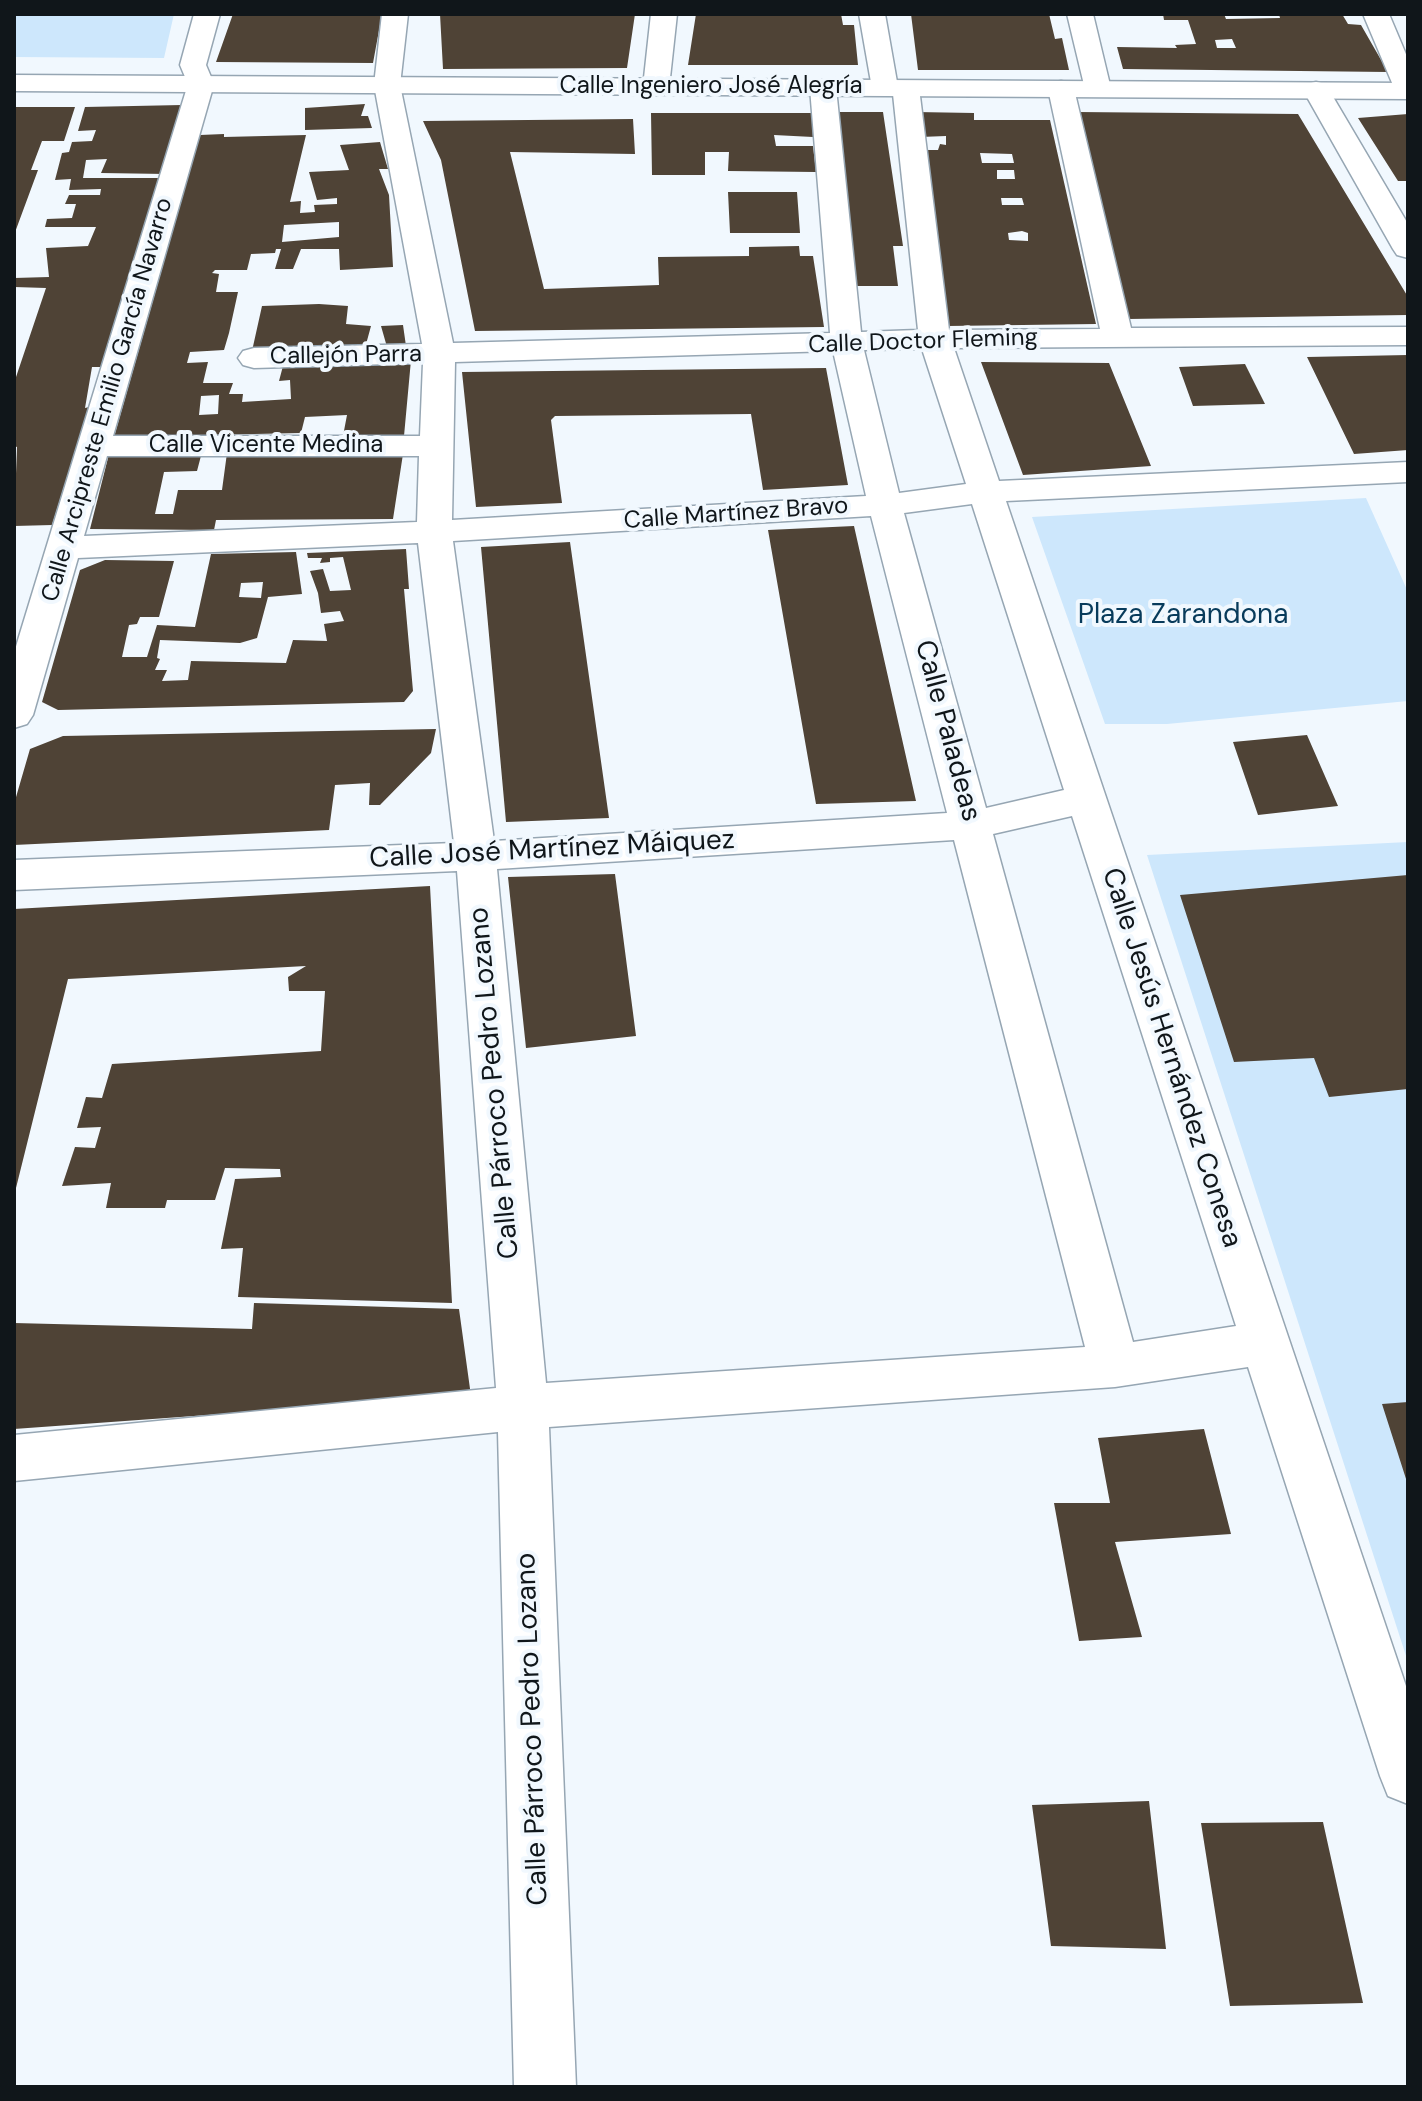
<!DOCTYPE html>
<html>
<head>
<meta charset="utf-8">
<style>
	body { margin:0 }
	#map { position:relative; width:1422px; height:2101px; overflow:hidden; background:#f1f8fe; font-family:"DM Sans",sans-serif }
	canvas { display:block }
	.frame { position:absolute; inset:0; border:16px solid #10161a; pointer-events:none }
</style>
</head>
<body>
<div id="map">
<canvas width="1422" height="2101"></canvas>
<div class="frame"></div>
</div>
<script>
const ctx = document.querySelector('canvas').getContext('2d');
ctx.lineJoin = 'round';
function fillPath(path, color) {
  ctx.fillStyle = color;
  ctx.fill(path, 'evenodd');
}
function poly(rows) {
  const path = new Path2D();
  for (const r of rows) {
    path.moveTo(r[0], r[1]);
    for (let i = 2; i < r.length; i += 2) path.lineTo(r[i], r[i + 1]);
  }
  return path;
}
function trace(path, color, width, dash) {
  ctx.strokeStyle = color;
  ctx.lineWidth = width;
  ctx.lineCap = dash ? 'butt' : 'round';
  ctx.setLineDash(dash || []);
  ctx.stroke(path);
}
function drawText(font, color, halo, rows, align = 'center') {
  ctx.font = font + ' "DM Sans",sans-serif';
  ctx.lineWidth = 8;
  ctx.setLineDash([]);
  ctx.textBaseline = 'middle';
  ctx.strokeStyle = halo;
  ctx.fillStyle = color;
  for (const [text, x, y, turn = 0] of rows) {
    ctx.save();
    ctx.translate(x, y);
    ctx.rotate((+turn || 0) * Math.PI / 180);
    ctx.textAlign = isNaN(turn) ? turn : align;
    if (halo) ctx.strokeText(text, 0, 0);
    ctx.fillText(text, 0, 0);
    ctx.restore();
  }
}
const green = poly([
	[14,14,174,14,164,58,14,57],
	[1366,498,1408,592,1408,701,1167,724,1105,724,1032,517],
	[1408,842,1408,1662,1147,855]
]);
const building = poly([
	[233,14,382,14,373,63,216,62],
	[440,14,635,14,627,68,443,69],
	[696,14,841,14,843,25,854,25,858,65,688,65],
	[911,14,1049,14,1055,39,1062,38,1069,70,918,70],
	[1163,14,1224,14,1226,19,1280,18,1279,14,1342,14,1348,24,1361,25,1388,72,1123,69,1117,47,1177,48,1175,45,1196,44,1188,20,1164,20],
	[1232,39,1236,48,1217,48,1215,40],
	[365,104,361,116,368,116,372,128,305,130,305,108],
	[182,105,166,174,101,173,107,159,86,160,83,178,160,178,104,367,92,367,85,408,89,407,52,525,14,526,17,447,14,446,14,383,46,288,14,287,14,278,49,277,46,248,88,246,96,227,45,227,47,219,72,218,76,204,65,204,69,195,100,195,101,189,69,190,71,179,55,180,62,153,69,152,72,142,92,141,96,130,78,131,85,107],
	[14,107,75,107,64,141,42,141,31,170,38,170,14,235],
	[835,112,883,112,903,246,893,246,898,286,851,286],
	[916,112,974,113,974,120,1050,120,1096,324,948,326,924,150,938,150,940,144,946,145,946,136,920,137],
	[980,153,1012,154,1014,163,982,163],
	[997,170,1014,170,1015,179,997,179],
	[1001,198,1022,198,1024,205,1002,205],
	[1022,231,1028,233,1028,241,1009,240,1008,233],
	[1077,112,1298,114,1408,297,1408,315,1128,319],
	[651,113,812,113,813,137,774,135,776,146,813,146,816,172,728,171,729,152,705,152,705,175,652,175],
	[1408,114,1408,181,1398,181,1358,118],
	[633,119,635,154,510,152,544,289,659,285,658,257,749,256,749,247,799,246,800,256,813,256,824,327,475,331,441,160,423,121],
	[224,134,224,137,306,135,290,202,301,201,300,213,315,212,314,205,337,204,337,198,317,200,309,172,349,170,340,145,380,142,388,169,379,169,389,195,393,267,340,270,339,249,301,249,293,269,275,269,281,249,276,249,275,253,251,254,247,270,215,270,212,273,219,274,216,292,238,292,229,333,224,350,190,352,187,363,208,362,203,383,233,383,229,394,243,394,242,402,291,399,290,380,279,381,283,366,411,360,404,436,343,436,347,415,305,417,301,433,114,437,200,135],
	[339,222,339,237,282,242,284,225],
	[219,395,218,414,199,415,201,396],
	[728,192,797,192,800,233,730,233],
	[319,304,348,306,346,324,371,326,365,348,252,351,262,306],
	[403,325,406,346,387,347,381,326],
	[1408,355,1408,450,1354,454,1307,357],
	[981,362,1109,363,1151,466,1023,475],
	[1245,364,1265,404,1193,406,1179,367],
	[826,368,848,485,763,490,751,414,555,416,551,420,562,503,476,507,462,372],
	[202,452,197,471,164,472,155,514,173,514,178,490,222,490,227,453,403,454,393,519,216,520,214,530,90,529,109,454],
	[854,526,916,801,816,804,768,530],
	[570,542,609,818,506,822,481,547],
	[406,549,409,589,404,589,413,691,404,702,58,710,42,702,80,570,105,560,174,561,159,617,140,617,137,624,129,625,122,657,147,657,157,625,195,627,211,554,296,552,302,594,268,597,257,638,240,643,160,640,157,658,160,659,155,670,167,670,162,681,188,680,191,661,286,663,293,640,327,641,324,624,344,621,340,611,321,613,318,593,310,571,323,569,330,591,351,590,343,557,330,558,330,562,320,563,322,558,308,558,307,553],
	[263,582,261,598,239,597,241,583],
	[436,729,431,753,380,805,369,805,370,783,335,785,329,830,14,845,14,804,30,749,63,736],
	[1307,735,1338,806,1258,815,1233,742],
	[615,874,636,1036,526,1048,508,877],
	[1408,875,1408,1089,1329,1097,1314,1058,1234,1062,1180,895],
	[430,886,452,1303,238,1297,243,1248,221,1249,235,1179,281,1177,280,1169,225,1168,215,1200,167,1200,165,1208,106,1208,111,1183,62,1186,75,1147,95,1148,101,1127,77,1128,86,1097,102,1098,112,1064,321,1051,325,991,289,991,288,977,306,966,68,979,14,1196,14,909],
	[254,1303,459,1309,471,1396,14,1429,14,1323,252,1329],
	[1408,1402,1408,1482,1407,1482,1382,1404],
	[1204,1429,1231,1534,1115,1542,1142,1637,1079,1641,1054,1503,1110,1503,1098,1438],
	[1149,1801,1166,1949,1051,1946,1032,1805],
	[1323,1822,1363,2003,1230,2006,1201,1823]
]);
const street = poly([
	[194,14,220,14,206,65,214,84,113,436,420,436,423,363,254,368,243,365,238,358,243,351,254,348,422,344,374,85,382,14,408,14,400,85,453,343,830,333,810,88,813,82,823,80,833,82,836,88,861,332,918,330,893,94,875,94,872,88,859,14,885,14,897,82,916,82,919,88,949,330,1100,329,1048,89,1051,83,1061,81,1071,83,1074,89,1131,328,1408,327,1408,345,954,348,999,481,1408,462,1408,482,1006,501,1408,1692,1408,1804,1388,1796,1380,1776,1248,1367,1115,1387,549,1427,576,2087,514,2087,498,1432,14,1481,14,1435,496,1388,457,871,14,890,14,860,454,843,418,543,78,558,33,715,27,724,14,728,14,653,188,84,180,65,194,14],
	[922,349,966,484,899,493,864,350,922,349],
	[833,351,866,496,452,520,455,362,833,351],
	[107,456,419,456,417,522,84,536,107,456],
	[972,504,1064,790,986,808,904,513,972,504],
	[871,516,947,813,494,841,453,541,871,516],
	[1072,816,1236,1326,1133,1342,993,834,1072,816],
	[954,840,1085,1347,546,1383,497,869,954,840],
	[651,14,677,14,669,87,666,93,656,95,646,93,643,87,651,14],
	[1067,14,1093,14,1111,89,1108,95,1088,95,1085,89,1067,14],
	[1363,14,1389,14,1408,59,1408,98,1398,96,1395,90,1363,14],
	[1316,82,1326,84,1329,90,1408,224,1408,258,1397,255,1393,249,1303,90,1306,84,1316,82]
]);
const secondary = poly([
	[14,75,1408,83,1408,99,14,91,14,75]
]);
const farStreetnames = [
	["Calle Ingeniero José Alegría",711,87],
	["Calle Doctor Fleming",923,342,-2],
	["Callejón Parra",346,356,-1],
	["Calle Arcipreste Emilio García Navarro",108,400,-74],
	["Calle Vicente Medina",266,446],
	["Calle Martínez Bravo",736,514,-4]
];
const parkNames = [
	["Plaza Zarandona",1183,616]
];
const streetNames = [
	["Calle Paladeas",947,731,75],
	["Calle José Martínez Máiquez",552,850,-3],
	["Calle Jesús Hernández Conesa",1171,1058,72],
	["Calle Párroco Pedro Lozano",495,1083,-95],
	["Calle Párroco Pedro Lozano",533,1729,-92]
];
fillPath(green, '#cde7fc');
fillPath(building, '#4f4336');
trace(street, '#96a6b3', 3);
trace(secondary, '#96a6b3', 3);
fillPath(street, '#fff');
fillPath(secondary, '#fff');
drawText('24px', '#10161a', '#f1f8fe', farStreetnames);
drawText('28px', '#083b5b', '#f1f8fe', parkNames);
drawText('28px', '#10161a', '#f1f8fe', streetNames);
</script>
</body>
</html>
